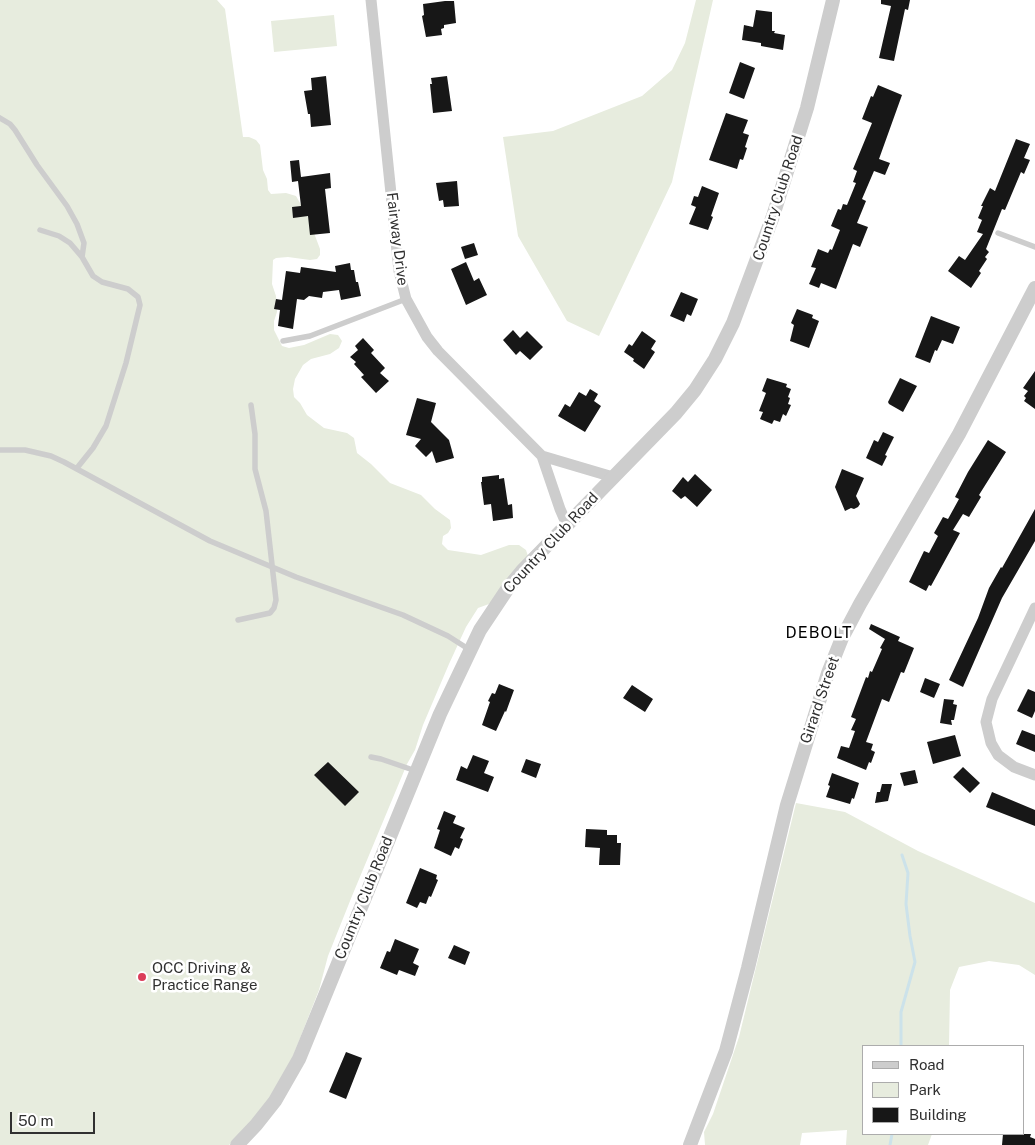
<!DOCTYPE html>
<html>
<head>
<meta charset="utf-8">
<style>
	body { margin:0 }
	#map { position:relative; width:1035px; height:1145px; overflow:hidden; background:#fff; font-family:"Public Sans",sans-serif }
	canvas { display:block }
	.legend { position:absolute; left:862px; top:1045px; width:162px; height:90px; box-sizing:border-box; background:#fff; border:1px solid #acacac; margin:0; padding:6px 9px; list-style:none; font-size:15px; color:#303030 }
	.legend li { display:flex; align-items:center; gap:10px; height:25px }
	.legend b { width:25px; border:1px solid #acacac }
	.scale { position:absolute; left:10px; top:1112px; width:85px; height:22px; box-sizing:border-box; border:2px solid #303030; border-top:0; padding-left:6px; font-size:15px; line-height:18px; white-space:nowrap; color:#303030; -webkit-text-stroke:4px #fff; paint-order:stroke }
</style>
</head>
<body>
<div id="map">
<canvas width="1035" height="1145"></canvas>
<ul class="legend">
<li><b style="height:6px;background:#cdcdcd"></b>Road</li>
<li><b style="height:14px;background:#e7ecde"></b>Park</li>
<li><b style="height:14px;background:#171717"></b>Building</li>
</ul>
<div class="scale">50 m</div>
</div>
<script>
const ctx = document.querySelector('canvas').getContext('2d');
ctx.lineJoin = 'round';
function fillPath(path, color) {
  ctx.fillStyle = color;
  ctx.fill(path, 'evenodd');
}
function poly(rows) {
  const path = new Path2D();
  for (const r of rows) {
    path.moveTo(r[0], r[1]);
    for (let i = 2; i < r.length; i += 2) path.lineTo(r[i], r[i + 1]);
  }
  return path;
}
function trace(path, color, width, dash) {
  ctx.strokeStyle = color;
  ctx.lineWidth = width;
  ctx.lineCap = dash ? 'butt' : 'round';
  ctx.setLineDash(dash || []);
  ctx.stroke(path);
}
function drawText(font, color, halo, rows, align = 'center') {
  ctx.font = font + ' "Public Sans",sans-serif';
  ctx.lineWidth = 5;
  ctx.setLineDash([]);
  ctx.textBaseline = 'middle';
  ctx.strokeStyle = halo;
  ctx.fillStyle = color;
  for (const [text, x, y, turn = 0] of rows) {
    ctx.save();
    ctx.translate(x, y);
    ctx.rotate((+turn || 0) * Math.PI / 180);
    ctx.textAlign = isNaN(turn) ? turn : align;
    if (halo) ctx.strokeText(text, 0, 0);
    ctx.fillText(text, 0, 0);
    ctx.restore();
  }
}
const green = poly([
	[0,0,217,0,225,9,243,137,249,137,256,140,260,145,263,170,267,179,268,190,271,194,286,193,296,196,308,217,320,249,320,255,317,259,310,260,288,257,276,258,273,260,272,284,276,296,277,312,274,321,274,330,282,346,289,348,304,345,330,334,338,335,342,341,339,348,330,354,311,359,303,365,295,379,293,389,294,397,300,403,307,415,324,428,347,433,354,438,357,453,371,464,390,483,421,495,435,509,450,520,451,528,448,533,443,536,442,544,448,550,481,555,509,545,519,545,526,550,528,556,515,575,489,604,478,608,466,627,449,664,423,725,415,750,407,764,352,896,328,956,319,990,284,1079,247,1128,229,1145,0,1145],
	[696,0,713,0,672,182,599,336,567,321,518,236,503,137,553,131,642,96,672,70,685,43],
	[334,15,337,46,274,52,271,21],
	[796,803,845,812,918,851,1035,903,1035,975,1019,965,989,961,959,967,950,990,949,1046,864,1046,864,1134,932,1134,928,1145,846,1145,847,1130,802,1133,800,1145,705,1145,704,1132,713,1114,739,1037]
]);
const stream = poly([
	[901,1046,901,1012,915,962,910,936,906,904,908,873,902,855],
	[890,1145,892,1134]
]);
const building = poly([
	[881,0,910,0,908,10,905,9,894,61,879,58,891,6,881,4],
	[445,1,454,1,456,23,444,25,444,28,441,29,442,35,426,37,422,16,424,15,423,4],
	[756,10,772,12,772,31,775,31,774,33,785,35,783,50,761,46,761,43,742,40,744,25,753,27],
	[740,62,755,68,744,99,729,93],
	[326,76,331,125,311,127,310,114,308,114,304,91,312,90,311,78],
	[447,76,452,111,433,113,430,84,432,84,431,78],
	[878,85,902,95,879,159,890,163,885,175,874,171,862,199,866,201,857,223,868,227,860,247,853,244,836,289,821,283,819,288,809,284,816,268,811,267,818,249,828,253,830,249,832,250,840,230,831,226,838,209,841,210,843,204,847,205,856,183,853,182,857,171,853,169,872,123,862,119,871,96,873,97],
	[726,113,748,120,743,133,749,135,745,147,747,148,743,160,740,159,737,169,709,160],
	[1016,139,1030,144,1024,158,1030,160,1024,174,1021,172,1005,210,1002,209,986,249,989,252,985,257,987,259,979,271,981,273,971,288,948,271,959,256,965,260,983,234,977,232,982,220,978,218,983,206,981,206,990,188,995,191],
	[299,160,301,177,330,173,331,188,325,189,330,233,310,235,308,216,293,218,292,207,301,206,298,181,292,182,290,161],
	[457,181,459,206,444,207,443,200,439,201,436,183],
	[702,186,719,193,711,216,713,217,708,230,689,224,696,207,691,205,694,196,698,197],
	[474,243,478,255,465,259,461,247],
	[466,262,474,281,479,278,487,295,466,305,451,269],
	[350,263,351,270,354,270,356,282,358,282,361,296,341,300,339,290,323,292,322,298,309,296,304,300,297,299,293,329,278,326,280,310,274,309,276,299,282,300,286,271,300,273,301,267,336,272,335,266],
	[681,292,698,299,691,316,687,314,684,322,670,316],
	[797,309,813,315,812,318,819,321,809,348,790,341,794,325,791,323],
	[931,316,960,327,953,344,942,340,937,351,935,350,930,363,915,357],
	[513,330,520,338,527,331,543,347,530,360,520,351,516,355,503,340],
	[642,331,656,341,651,349,655,352,644,369,633,361,634,359,624,352,629,344,632,346],
	[363,338,374,350,371,353,385,368,380,373,389,381,376,393,361,377,364,375,354,364,356,362,350,357,358,350,355,346],
	[1035,371,1035,409,1024,401,1026,398,1024,396,1028,391,1023,388],
	[767,378,787,384,786,387,791,389,788,397,790,398,788,404,791,405,786,416,783,414,780,422,774,420,772,424,760,419,763,412,759,411,766,393,762,391],
	[900,378,917,386,903,412,889,404,888,402],
	[590,389,598,394,594,401,601,406,585,432,558,416,565,404,570,407,579,392,586,396],
	[417,398,436,403,431,422,449,440,454,458,436,463,432,451,426,457,415,446,421,439,406,435],
	[883,432,894,437,885,455,887,456,882,466,866,458,874,440,878,442],
	[988,440,1006,452,979,495,981,497,969,517,963,514,953,530,960,533,931,586,929,585,926,591,909,582,924,551,929,553,938,536,934,533,943,517,948,519,959,499,955,497,968,472],
	[842,469,864,478,856,496,860,504,858,507,854,509,851,508,845,511,835,487],
	[695,474,712,490,697,507,685,496,681,499,672,491,683,477,688,482],
	[499,475,499,479,504,478,508,505,512,504,513,518,493,521,491,504,484,505,481,482,482,482,482,477],
	[1035,509,1035,541,1002,598,963,687,949,680,978,618,989,588,1001,567,1002,568],
	[871,624,900,637,898,641,914,648,904,673,901,672,889,702,882,699,866,742,873,744,871,750,875,752,871,763,869,762,866,770,837,758,841,746,849,748,855,731,851,730,856,719,851,717,866,677,868,678,870,671,872,672,882,649,880,648,885,639,869,629],
	[925,678,940,684,934,698,920,692],
	[499,684,514,690,506,712,505,711,496,731,482,725,490,702,488,701,492,693,495,694],
	[632,685,653,699,645,712,623,698],
	[1028,689,1035,692,1035,711,1032,718,1017,711],
	[944,699,954,700,953,704,957,705,954,720,951,720,952,725,940,723],
	[1022,730,1035,735,1035,752,1016,744],
	[955,735,961,756,933,764,927,742],
	[473,755,489,761,484,773,494,777,488,792,456,780,461,766,467,769],
	[526,759,541,764,536,778,521,772],
	[328,762,359,792,345,806,314,775],
	[963,767,980,783,970,793,953,777],
	[915,770,918,783,904,786,900,773],
	[832,773,859,783,854,799,852,798,850,804,826,797,830,786,828,785],
	[882,784,892,784,888,801,875,803,877,792,880,792],
	[992,792,1035,810,1035,826,986,807],
	[444,811,456,816,453,823,465,828,460,838,463,839,459,849,455,847,451,856,434,848,440,830,437,829],
	[586,829,607,830,607,835,617,835,617,843,621,843,620,865,599,865,600,848,585,847],
	[420,868,437,875,436,879,438,880,431,897,429,896,426,904,420,902,417,908,406,903],
	[395,939,419,949,413,963,419,966,415,976,399,970,397,975,380,968,387,951,390,952],
	[454,945,470,952,465,965,448,958],
	[346,1052,362,1058,346,1099,329,1092],
	[1003,1134,1031,1134,1030,1137,1035,1139,1035,1145,1002,1145]
]);
const service = poly([
	[0,118,10,124,15,130,37,165,67,206,77,224,84,243,82,257],
	[40,230,59,236,70,243,82,257,93,276,102,282,128,289,138,297,140,305,126,363,106,426,93,448,77,468],
	[998,233,1035,247],
	[283,341,310,336,406,299],
	[0,450,25,450,51,456,64,462,210,541,296,577,403,615,448,636,470,650],
	[238,620,270,613,274,608,276,600,266,511,255,469,255,434,251,405],
	[371,757,381,759,416,771]
]);
const minor = poly([
	[371,0,399,271,406,299,427,337,438,351,542,456,560,509,567,525],
	[542,456,613,477],
	[1035,608,992,699,986,722,991,743,998,755,1014,767,1035,775]
]);
const tertiary = poly([
	[237,1145,256,1125,275,1101,299,1059,440,714,480,630,508,588,522,571,676,413,695,390,715,359,733,323,773,216,807,108,833,0],
	[690,1145,726,1051,748,968,787,805,828,673,842,638,860,604,959,434,1035,288]
]);
const markers = [
	[142,977,5,"#db3d5a"]
];
const streetNames = [
	["Country Club Road",778,198,-72],
	["Fairway Drive",397,239,83],
	["Country Club Road",551,543,-47],
	["Girard Street",820,700,-71],
	["Country Club Road",364,898,-68]
];
const poiNames = [
	["OCC Driving &",152,968],
	["Practice Range",152,985]
];
const neighbourhoodNames = [
	["DEBOLT",819,633]
];
fillPath(green, '#e7ecde');
trace(stream, '#cce2ea', 3);
fillPath(building, '#171717');
trace(service, '#cdcdcd', 5.5);
trace(minor, '#cdcdcd', 11);
trace(tertiary, '#cdcdcd', 14);
for (const [x, y, r, color] of markers) {
  const dot = new Path2D();
  dot.arc(x, y, r, 0, 2 * Math.PI);
  ctx.fillStyle = color;
  ctx.fill(dot);
  trace(dot, '#fff', 2);
}
drawText('15px', '#303030', '#fff', streetNames);
drawText('15px', '#303030', '#fff', poiNames, 'left');
ctx.letterSpacing = '1px';
drawText('16px', '#000', '#fff', neighbourhoodNames);
ctx.letterSpacing = '0px';
</script>
</body>
</html>
